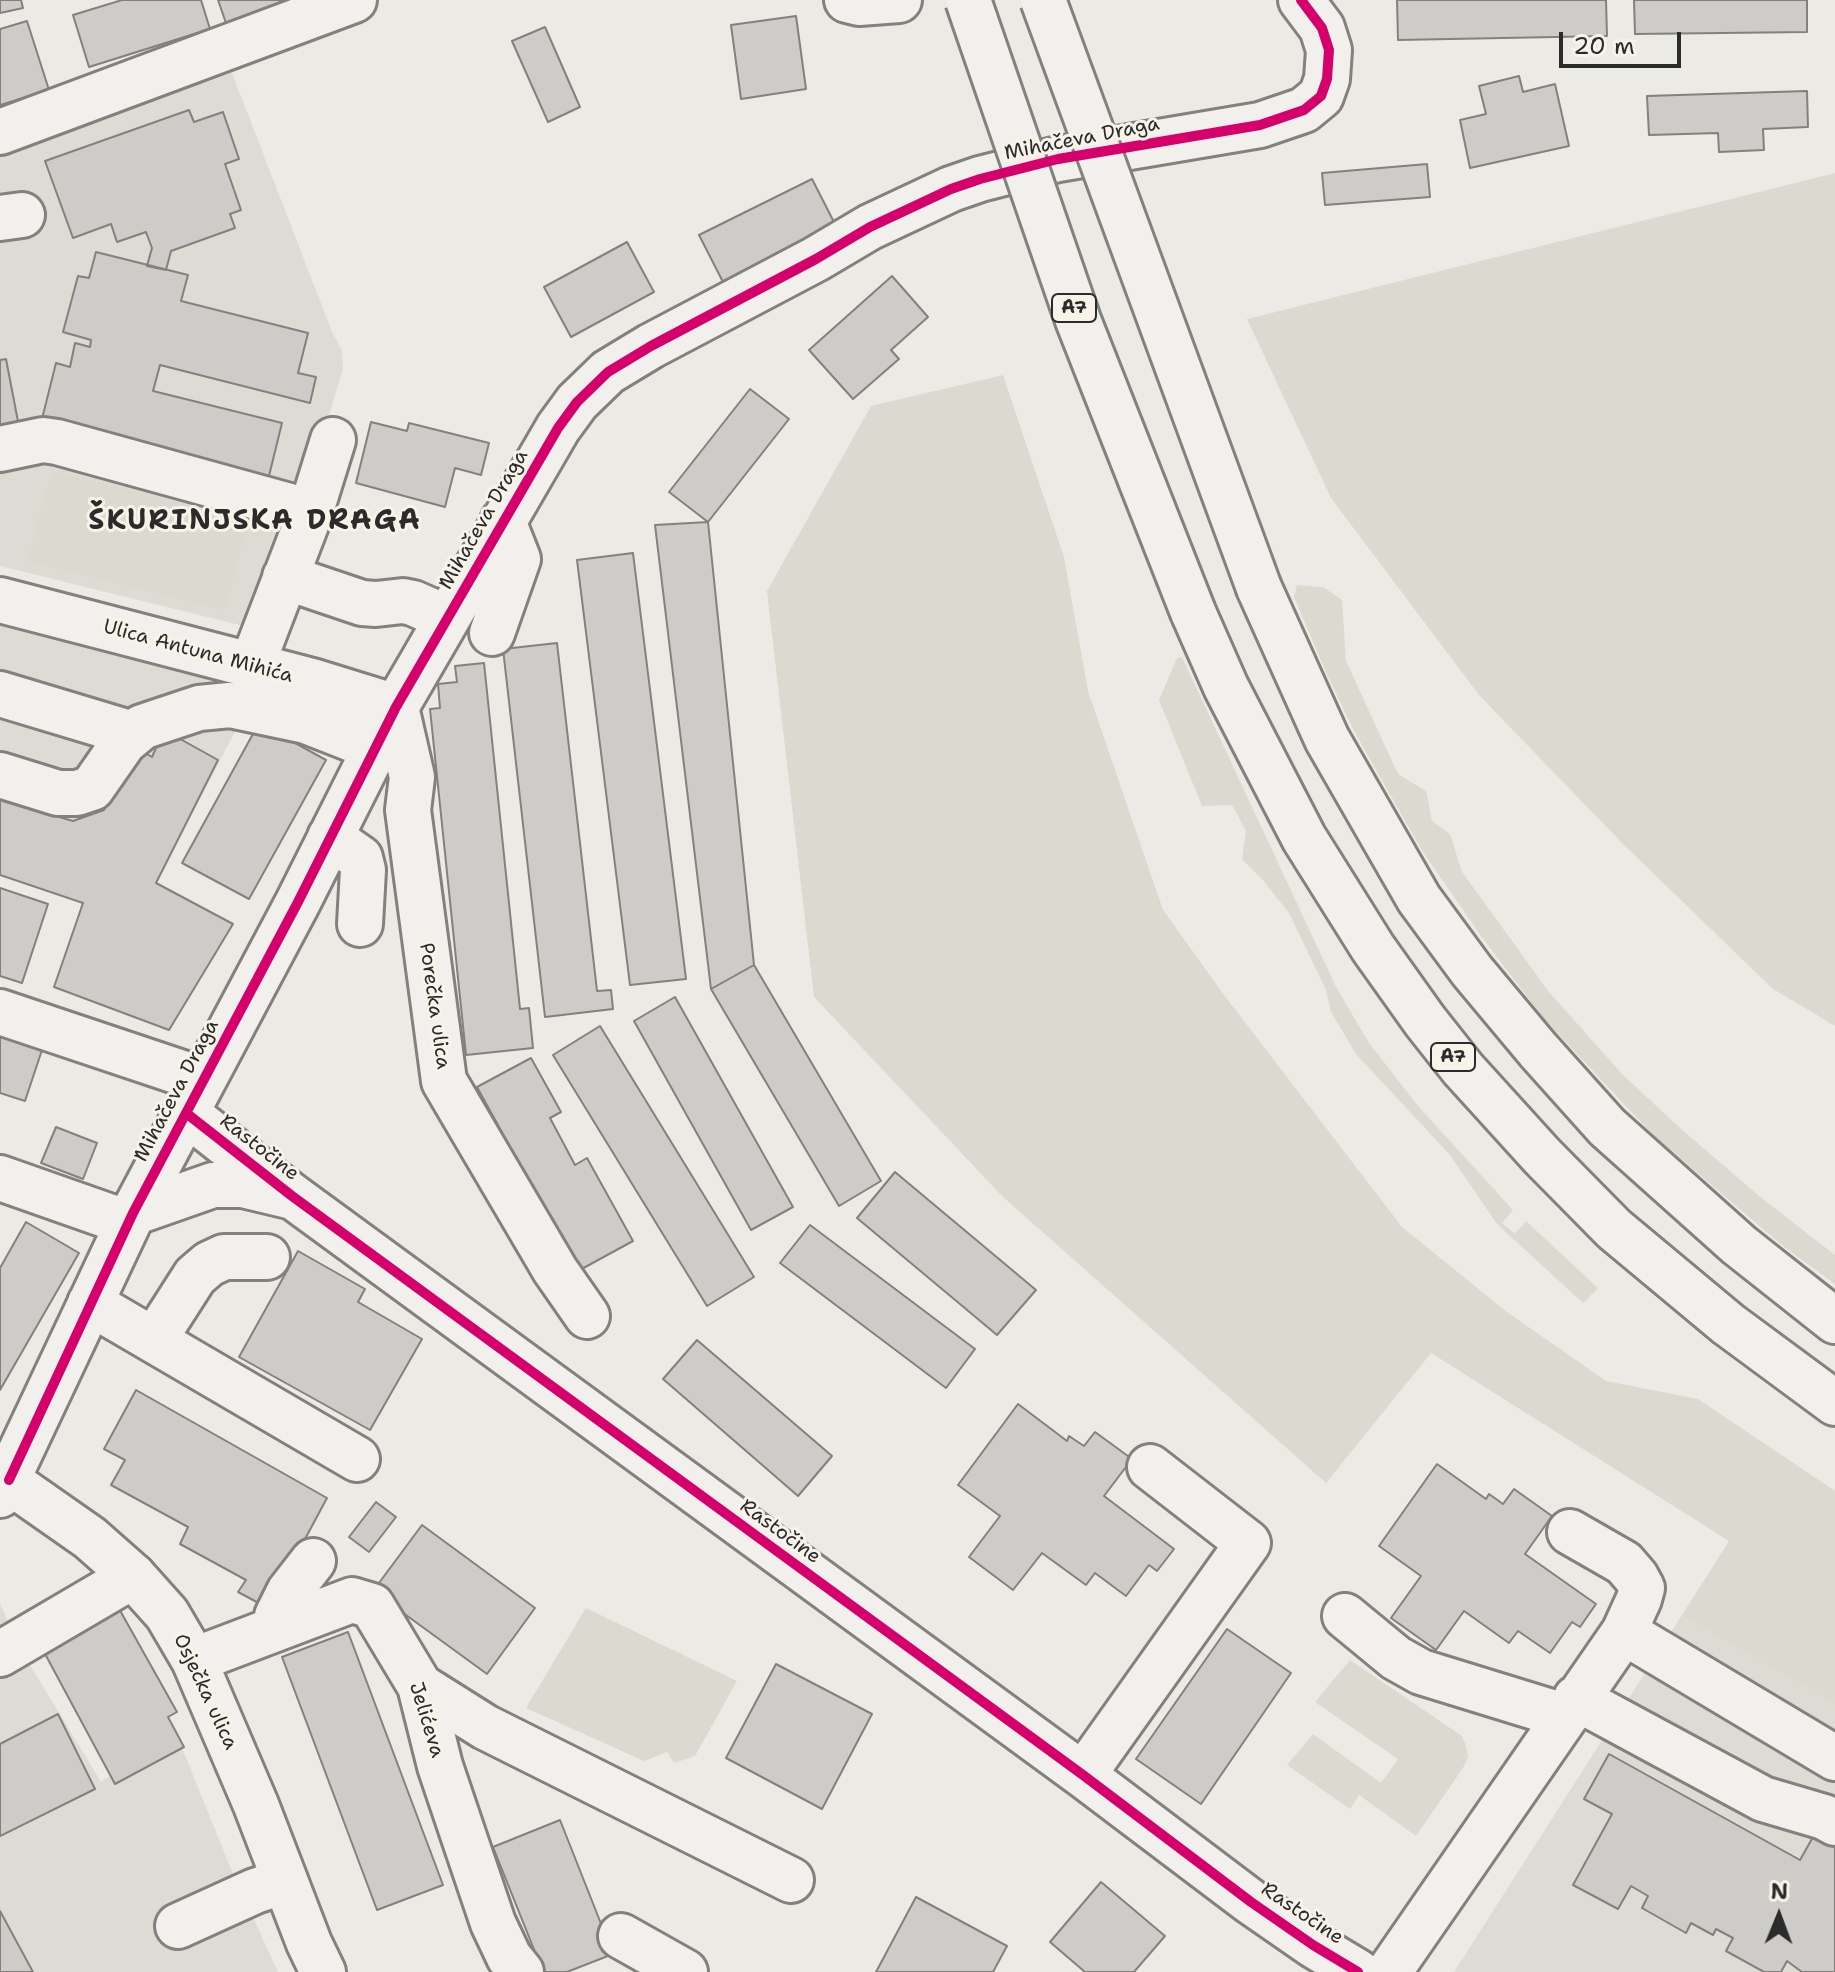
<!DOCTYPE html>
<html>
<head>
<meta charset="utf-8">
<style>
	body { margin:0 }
	#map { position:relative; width:1835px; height:1972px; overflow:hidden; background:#eceae4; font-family:"Shantell Sans",sans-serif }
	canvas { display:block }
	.north { position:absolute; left:1739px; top:1876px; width:80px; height:80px; -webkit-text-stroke:6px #f7f3e8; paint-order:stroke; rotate:1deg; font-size:22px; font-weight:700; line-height:32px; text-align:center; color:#2b2b2b }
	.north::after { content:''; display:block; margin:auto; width:28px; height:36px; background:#2b2b2b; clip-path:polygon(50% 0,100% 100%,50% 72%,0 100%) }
	.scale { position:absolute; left:1559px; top:32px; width:122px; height:36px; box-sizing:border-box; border:4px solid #2b2b2b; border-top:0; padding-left:10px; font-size:24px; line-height:28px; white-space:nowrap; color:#2b2b2b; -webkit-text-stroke:6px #f7f3e8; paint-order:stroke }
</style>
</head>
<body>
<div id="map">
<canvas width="1835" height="1972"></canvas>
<div class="north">N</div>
<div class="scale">20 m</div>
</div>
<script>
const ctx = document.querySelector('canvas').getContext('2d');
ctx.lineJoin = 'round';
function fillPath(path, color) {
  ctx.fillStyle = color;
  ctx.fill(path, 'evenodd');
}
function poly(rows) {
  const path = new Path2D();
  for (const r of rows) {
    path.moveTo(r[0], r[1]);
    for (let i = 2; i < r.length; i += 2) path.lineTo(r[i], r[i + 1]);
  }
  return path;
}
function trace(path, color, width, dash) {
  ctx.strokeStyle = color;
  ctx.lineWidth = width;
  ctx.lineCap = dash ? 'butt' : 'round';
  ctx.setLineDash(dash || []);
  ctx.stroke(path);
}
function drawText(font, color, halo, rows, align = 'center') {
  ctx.font = font + ' "Shantell Sans",sans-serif';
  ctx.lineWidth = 6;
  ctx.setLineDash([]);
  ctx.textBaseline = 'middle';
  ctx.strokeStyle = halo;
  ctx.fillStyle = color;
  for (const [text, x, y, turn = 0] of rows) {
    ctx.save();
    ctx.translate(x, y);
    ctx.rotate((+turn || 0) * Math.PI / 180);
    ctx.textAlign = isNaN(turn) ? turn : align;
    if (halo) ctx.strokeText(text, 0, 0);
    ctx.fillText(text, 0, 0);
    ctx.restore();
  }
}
const built = poly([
	[232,73,332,332,342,351,343,368,292,539,252,628,0,566,0,153],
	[0,617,258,687,157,882,233,924,169,1030,54,987,83,903,0,875],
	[0,1603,16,1642,101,1782,176,1733,231,1869,278,1972,0,1972],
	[1682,1615,1835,1700,1835,1972,1454,1972]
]);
const green = poly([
	[1835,173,1835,1026,1773,989,1624,845,1479,695,1331,498,1247,319],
	[1003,375,1064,557,1088,691,1163,910,1224,995,1402,1227,1507,1312,1606,1381,1698,1399,1835,1491,1835,1703,1682,1615,1729,1541,1431,1353,1326,1483,1003,1197,814,997,767,591,871,406],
	[51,471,248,520,225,610,28,561],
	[1297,585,1323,587,1342,600,1346,661,1398,774,1426,791,1432,821,1450,834,1462,872,1549,992,1623,1075,1680,1128,1759,1196,1835,1255,1835,1284,1783,1246,1654,1136,1544,1019,1481,936,1423,852,1388,791,1354,731,1326,672,1294,597],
	[1182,657,1336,987,1369,1043,1418,1106,1513,1210,1502,1223,1515,1234,1526,1221,1598,1288,1583,1303,1497,1224,1450,1155,1356,1054,1331,1012,1326,990,1289,913,1263,880,1242,859,1246,831,1232,805,1202,806,1159,700,1177,658],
	[586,1608,737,1681,695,1756,674,1763,667,1752,644,1761,526,1708],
	[1350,1660,1462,1736,1466,1746,1468,1757,1463,1768,1416,1836,1359,1795,1350,1809,1287,1765,1313,1734,1381,1783,1398,1759,1315,1702]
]);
const building = poly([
	[0,0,21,0,23,8,0,13,0,0],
	[122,0,201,0,210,29,89,67,73,15,122,0],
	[218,0,291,0,226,23,218,0],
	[1397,0,1606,0,1607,36,1398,40,1397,0],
	[1634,0,1807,0,1807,32,1635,34,1634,0],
	[796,16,806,89,741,99,731,25,796,16],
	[27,21,49,90,0,105,0,29,27,21],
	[545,27,580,107,548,122,512,41,545,27],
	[1519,76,1523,92,1555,84,1569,146,1470,168,1460,120,1486,114,1479,86,1519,76],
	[1807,91,1808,127,1763,129,1764,150,1719,152,1718,133,1649,135,1647,96,1807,91],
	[189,110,194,122,223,112,239,159,225,164,241,210,230,214,235,228,171,251,166,270,147,266,152,248,146,232,117,242,111,224,73,238,45,161,189,110],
	[1427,164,1430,197,1325,205,1322,173,1427,164],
	[812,179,836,226,723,282,699,235,812,179],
	[627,242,654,292,571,337,544,287,627,242],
	[96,252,188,275,181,301,308,333,298,373,316,377,310,403,160,365,153,391,282,423,268,480,41,423,56,363,70,367,75,343,90,347,91,340,63,332,78,276,89,278,96,252],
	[892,276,928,317,891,350,899,359,853,399,809,350,892,276],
	[6,359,21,437,0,441,0,360,6,359],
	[750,389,789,419,708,522,669,492,750,389],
	[371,422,407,431,409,423,489,443,481,475,455,468,445,507,356,483,371,422],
	[708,522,754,965,711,989,655,525,708,522],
	[633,553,686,979,630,985,577,560,633,553],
	[557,643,597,991,611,990,613,1009,545,1017,503,649,557,643],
	[484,663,520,1009,529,1008,533,1048,466,1055,430,709,440,708,438,684,457,682,455,666,484,663],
	[259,723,326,760,249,899,182,863,259,723],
	[164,730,218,760,156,883,233,924,169,1030,54,987,83,903,0,875,0,800,73,821,104,810,135,747,152,757,164,730],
	[0,888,48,904,22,983,0,976,0,888],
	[754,965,881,1181,839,1206,711,989,754,965],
	[675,997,793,1207,751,1230,634,1021,675,997],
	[600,1026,754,1277,707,1306,553,1055,600,1026],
	[0,1034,43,1047,25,1101,0,1093,0,1034],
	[531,1058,561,1112,550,1118,575,1165,587,1158,633,1241,578,1271,477,1087,531,1058],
	[56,1127,97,1143,83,1179,41,1163,56,1127],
	[895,1172,1036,1290,997,1335,857,1218,895,1172],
	[26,1222,79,1253,0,1390,0,1268,26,1222],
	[810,1225,975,1349,946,1388,780,1263,810,1225],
	[298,1251,365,1289,358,1302,422,1339,370,1430,239,1357,298,1251],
	[697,1340,832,1456,798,1496,663,1379,697,1340],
	[136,1390,327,1498,268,1608,238,1592,246,1580,180,1544,188,1527,111,1485,125,1460,104,1449,136,1390],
	[1018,1404,1067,1441,1069,1436,1084,1446,1095,1432,1132,1459,1104,1496,1174,1549,1157,1571,1149,1565,1126,1596,1095,1573,1086,1585,1042,1553,1013,1590,969,1557,1000,1516,958,1485,1018,1404],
	[1437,1464,1486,1499,1489,1494,1503,1504,1514,1489,1552,1516,1525,1554,1596,1604,1580,1627,1572,1622,1550,1653,1518,1631,1509,1643,1464,1611,1436,1650,1391,1618,1421,1576,1379,1546,1437,1464],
	[376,1502,396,1517,369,1552,349,1537,376,1502],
	[422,1525,535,1608,487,1674,373,1591,422,1525],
	[113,1598,177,1712,168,1717,184,1747,115,1784,37,1639,113,1598],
	[1227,1629,1291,1673,1201,1804,1136,1759,1227,1629],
	[348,1632,443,1885,377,1910,282,1657,348,1632],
	[776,1664,872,1714,822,1809,726,1758,776,1664],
	[58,1714,95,1789,0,1836,0,1744,58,1714],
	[1609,1754,1800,1860,1818,1828,1835,1837,1835,1972,1802,1972,1787,1961,1781,1972,1764,1972,1726,1951,1733,1938,1716,1929,1713,1935,1691,1923,1686,1933,1642,1908,1648,1896,1631,1886,1618,1909,1573,1885,1612,1814,1584,1799,1609,1754],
	[560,1820,613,1954,567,1972,543,1972,493,1847,560,1820],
	[1101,1882,1165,1936,1134,1972,1085,1972,1050,1942,1101,1882],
	[916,1897,1007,1946,993,1972,876,1972,916,1897],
	[0,1911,33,1972,0,1972,0,1911]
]);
const minor = poly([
	[847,0,859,3,899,0],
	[0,132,354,0],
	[0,218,22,215],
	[0,449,43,440,57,442,293,507],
	[285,577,362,603,376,604,403,601,413,603,447,618],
	[0,600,312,681,396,707,412,777,408,810,444,1081,555,1270,587,1316],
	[492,633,518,559,503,521],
	[252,665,310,514,333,440],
	[0,694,133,734],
	[0,775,58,793,77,793,92,788,124,742,142,727,199,708,230,705,306,721,375,748],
	[330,837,360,858,363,870,360,924],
	[0,1012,203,1080],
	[186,1113,292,1196,1083,1775,1251,1902,1313,1945,1358,1972],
	[0,1178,128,1223],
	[133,1213,213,1185,243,1185,289,1196],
	[90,1303,357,1459],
	[154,1340,195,1276,209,1264,224,1257,267,1257],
	[0,1495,133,1213,298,902,396,707,558,428,577,402,608,372,651,346,816,259,870,227,951,189,980,179,1058,159,1260,125,1304,110,1321,96,1327,79,1329,50,1322,28,1301,0],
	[1570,1532,1624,1563,1636,1577,1642,1588,1639,1599,1624,1632],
	[1345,1616,1396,1658,1421,1672,1564,1716],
	[275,1628,277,1616,289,1592,313,1561],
	[0,1654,133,1576],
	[194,1660,352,1600,372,1606,420,1686,440,1766,493,1923,509,1957,521,1972],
	[420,1686,485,1727,791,1880],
	[1576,1698,1763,1799,1824,1817,1835,1823],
	[1083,1775,1248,1543,1150,1467],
	[178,1926,255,1891,285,1881],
	[621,1936,685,1972],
	[1389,1972,1624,1632,1835,1758]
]);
const major = poly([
	[0,1475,90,1538,133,1576,167,1614,194,1660,256,1805,309,1943,323,1972]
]);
const highway = poly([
	[1259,588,1327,739,1419,899,1472,971,1538,1050,1607,1127,1739,1245,1835,1321],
	[1193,612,1226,687,1304,838,1373,948,1425,1021,1463,1069,1542,1156,1614,1229,1728,1324,1835,1403]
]);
const highwayBridge = poly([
	[968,0,1078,320,1193,612],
	[1043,0,1259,588]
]);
const cycleway = poly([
	[186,1113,292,1196,1083,1775,1251,1902,1313,1945,1358,1972],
	[9,1480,133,1213,298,902,396,707,558,428,577,402,608,372,651,346,816,259,870,227,951,189,980,179,1058,159,1260,125,1304,110,1321,96,1327,79,1329,50,1322,28,1301,0]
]);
const shields = [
	[1074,308,44],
	[1453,1057,44]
];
const shieldNames = [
	["A7",1074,308],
	["A7",1453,1057]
];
const streetNames = [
	["Mihačeva Draga",1082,139,-11],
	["Mihačeva Draga",484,520,-60],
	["Ulica Antuna Mihića",198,652,15],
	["Porečka ulica",434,1006,82],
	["Mihačeva Draga",177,1091,-62],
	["Rastočine",259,1148,38],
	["Rastočine",780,1532,36],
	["Osječka ulica",205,1692,65],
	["Jelićeva",426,1720,73],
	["Rastočine",1302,1914,34]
];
const districtNames = [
	["ŠKURINJSKA DRAGA",255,522]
];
fillPath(built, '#dddbd3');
fillPath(green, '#dcd9d1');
fillPath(building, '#ceccc8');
trace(building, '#82817e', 2);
trace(minor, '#82817e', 50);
trace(major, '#82817e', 50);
trace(highway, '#82817e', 50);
trace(minor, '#f1f0ec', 44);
trace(major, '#f1f0ec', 44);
trace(highway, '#f1f0ec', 44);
trace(highwayBridge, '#82817e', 50, []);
trace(highwayBridge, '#f1f0ec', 44);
trace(cycleway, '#d6006c', 10);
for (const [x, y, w] of shields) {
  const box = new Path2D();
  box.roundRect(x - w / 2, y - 14, w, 28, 6);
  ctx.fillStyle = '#f7f3e8';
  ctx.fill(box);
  trace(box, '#2b2b2b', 2);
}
drawText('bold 18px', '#2b2b2b', null, shieldNames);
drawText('20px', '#2b2b2b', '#f7f3e8', streetNames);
ctx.letterSpacing = '2px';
drawText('bold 28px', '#2b2b2b', '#f7f3e8', districtNames);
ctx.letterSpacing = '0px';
</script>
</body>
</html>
